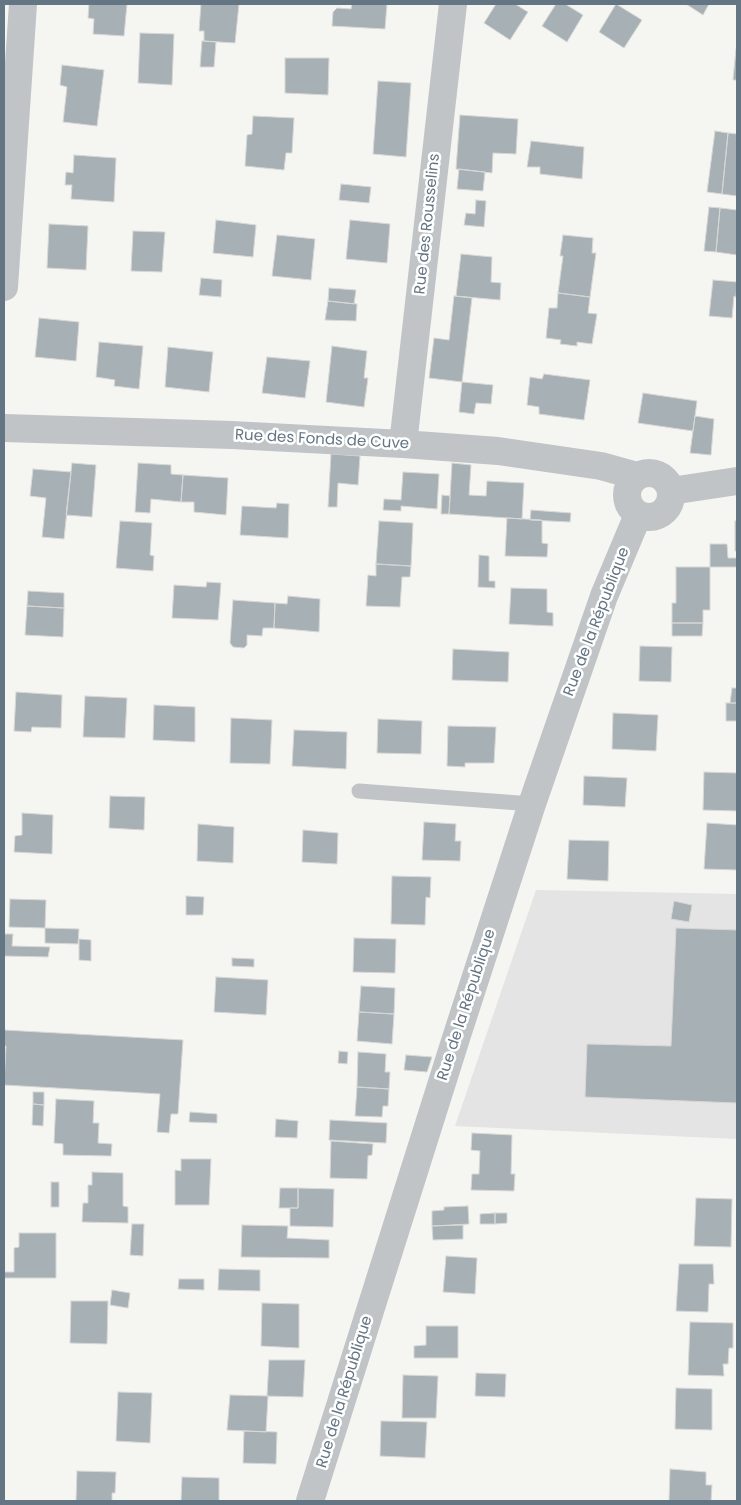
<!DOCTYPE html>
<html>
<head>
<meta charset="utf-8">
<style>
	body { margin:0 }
	#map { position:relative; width:741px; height:1505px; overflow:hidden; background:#f5f5f2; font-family:Poppins,sans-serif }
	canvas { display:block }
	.frame { position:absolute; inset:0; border:5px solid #647583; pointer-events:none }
</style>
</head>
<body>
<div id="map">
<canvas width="741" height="1505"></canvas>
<div class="frame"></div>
</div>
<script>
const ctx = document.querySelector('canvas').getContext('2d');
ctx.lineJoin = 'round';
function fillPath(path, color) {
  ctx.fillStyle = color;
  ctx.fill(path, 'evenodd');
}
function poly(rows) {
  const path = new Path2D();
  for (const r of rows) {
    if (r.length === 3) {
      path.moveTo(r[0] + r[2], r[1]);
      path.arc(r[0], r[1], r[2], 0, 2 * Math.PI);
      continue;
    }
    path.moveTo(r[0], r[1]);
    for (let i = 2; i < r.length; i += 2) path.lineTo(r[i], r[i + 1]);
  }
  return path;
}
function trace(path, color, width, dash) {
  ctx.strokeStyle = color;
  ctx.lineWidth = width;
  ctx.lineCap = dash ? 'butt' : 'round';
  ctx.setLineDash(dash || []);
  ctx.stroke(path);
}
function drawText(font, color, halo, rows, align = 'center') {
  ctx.font = font + ' Poppins,sans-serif';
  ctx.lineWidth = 5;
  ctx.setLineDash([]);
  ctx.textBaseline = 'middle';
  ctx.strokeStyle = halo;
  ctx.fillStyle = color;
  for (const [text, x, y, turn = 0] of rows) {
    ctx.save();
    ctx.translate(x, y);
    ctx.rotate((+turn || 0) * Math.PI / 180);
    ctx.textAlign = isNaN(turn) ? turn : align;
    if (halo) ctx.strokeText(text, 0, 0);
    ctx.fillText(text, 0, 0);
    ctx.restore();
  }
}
const built = poly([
	[536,890,737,894,737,1139,455,1126]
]);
const building = poly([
	[89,4,127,4,124,36,93,34,94,19,88,18,89,4],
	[201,4,239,4,235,43,204,41,204,31,199,31,201,4],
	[352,4,387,4,385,29,332,26,333,12,337,8,351,9,352,4],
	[496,4,515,4,528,12,510,40,484,23,496,4],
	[556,4,565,4,583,15,567,42,542,26,556,4],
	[616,4,642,20,624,48,599,32,616,4],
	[686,4,709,4,703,15,686,4],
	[140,33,174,34,172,85,138,83,140,33],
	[202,41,216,42,214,67,200,67,202,41],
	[736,49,737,49,737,80,733,80,736,49],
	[285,58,329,58,328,95,285,93,285,58],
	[62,65,104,70,97,126,63,122,67,87,60,85,62,65],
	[378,81,411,83,406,157,373,154,378,81],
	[460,115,518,119,516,154,493,153,492,173,456,169,460,115],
	[253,116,294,118,292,153,286,153,284,170,245,166,247,135,252,134,253,116],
	[715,131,728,133,722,194,707,192,715,131],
	[728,133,737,134,737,196,722,194,728,133],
	[531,141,584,147,582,179,540,174,540,167,527,167,531,141],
	[74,155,116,158,114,202,71,199,72,185,65,185,66,172,73,173,74,155],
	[459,169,485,172,483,191,457,189,459,169],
	[341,184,371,187,369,203,339,200,341,184],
	[476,200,486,201,484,227,464,225,466,213,475,214,476,200],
	[709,207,720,208,716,252,704,251,709,207],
	[720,208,737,210,737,255,716,252,720,208],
	[216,220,256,225,253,257,213,253,216,220],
	[350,220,390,224,387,263,346,259,350,220],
	[49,224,88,226,86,270,47,268,49,224],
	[133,231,165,232,162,272,131,271,133,231],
	[277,235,315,239,311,280,272,276,277,235],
	[563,235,593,238,592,253,596,253,590,297,558,293,563,256,560,256,563,235],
	[461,254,492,257,491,282,501,283,500,300,456,296,461,254],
	[201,278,222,280,221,297,199,295,201,278],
	[713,280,737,282,736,297,734,296,732,318,709,316,713,280],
	[329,288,356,290,354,304,328,301,329,288],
	[558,293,590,297,588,313,597,314,592,344,577,342,577,346,560,344,561,340,546,338,549,308,557,308,558,293],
	[454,296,472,298,462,382,429,378,434,338,449,340,454,296],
	[328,301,357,304,356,321,325,320,328,301],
	[39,318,79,322,76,361,35,357,39,318],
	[99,342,143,346,139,389,114,386,115,380,96,377,99,342],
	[332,346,367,351,364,378,368,378,364,407,326,402,332,346],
	[168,347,213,352,209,392,165,387,168,347],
	[267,357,310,361,305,398,262,393,267,357],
	[544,374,590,380,584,420,539,414,539,407,527,405,530,377,542,379,544,374],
	[462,382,493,385,491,404,476,403,474,414,459,412,462,382],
	[643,393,697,401,693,431,638,423,643,393],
	[695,416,714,419,711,455,690,453,695,416],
	[331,454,360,456,358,485,338,483,337,507,328,507,331,454],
	[72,463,96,465,92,517,66,515,72,463],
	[138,463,171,465,171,474,183,475,181,502,151,499,150,513,135,512,138,463],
	[452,463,471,465,469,495,486,496,487,481,524,483,522,519,449,514,452,463],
	[33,469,71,472,64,539,42,537,46,498,30,496,33,469],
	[403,472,439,474,437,509,401,506,401,511,383,510,384,499,401,500,403,472],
	[183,475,228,478,226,515,194,512,194,502,181,502,183,475],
	[442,495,450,496,449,514,441,514,442,495],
	[277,503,289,504,288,538,240,535,242,506,276,508,277,503],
	[531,510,571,513,570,522,530,520,531,510],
	[507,518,542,520,542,543,548,544,547,557,505,556,507,518],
	[120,521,152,523,150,555,154,556,153,571,116,568,120,521],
	[379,521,413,523,411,566,376,564,379,521],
	[735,521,737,521,737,551,735,551,735,521],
	[710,544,727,544,728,558,737,558,737,567,710,567,710,544],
	[479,555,489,556,489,581,495,581,495,588,478,587,479,555],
	[376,564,411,566,410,577,402,577,400,607,366,606,368,575,376,576,376,564],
	[676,567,710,567,710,610,703,610,703,623,672,623,672,603,676,603,676,567],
	[207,582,221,583,218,620,172,618,174,585,206,587,207,582],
	[511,588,547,589,547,612,553,613,553,626,509,624,511,588],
	[28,591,64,593,64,608,27,606,28,591],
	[288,596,320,599,319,632,274,628,275,603,287,604,288,596],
	[233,600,275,603,274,628,263,628,262,636,247,635,247,645,244,648,233,647,230,643,233,600],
	[27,606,64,608,63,637,25,635,27,606],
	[672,623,703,623,702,636,672,636,672,623],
	[640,646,672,647,671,682,639,681,640,646],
	[453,649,509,652,508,682,452,680,453,649],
	[732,688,737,688,737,703,730,703,732,688],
	[16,692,62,695,61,728,32,727,31,732,14,731,16,692],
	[85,696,127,698,125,738,83,737,85,696],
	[726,703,737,703,737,721,726,721,726,703],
	[154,705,195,707,195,742,153,740,154,705],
	[613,713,658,715,656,751,612,749,613,713],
	[231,718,272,720,270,764,230,763,231,718],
	[378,719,422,721,421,754,377,753,378,719],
	[448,726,496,727,494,763,465,763,465,767,447,766,448,726],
	[294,730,347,732,346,769,292,766,294,730],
	[704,772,737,773,737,811,703,810,704,772],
	[584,776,627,778,625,807,583,805,584,776],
	[110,796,145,797,144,830,109,828,110,796],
	[22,813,53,815,52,854,14,852,15,836,22,835,22,813],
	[424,822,456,824,455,841,461,841,460,861,422,860,424,822],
	[707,823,737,825,737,870,704,869,707,823],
	[198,824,234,827,233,863,197,861,198,824],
	[303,830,338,833,337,864,302,862,303,830],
	[569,840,609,841,608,881,567,879,569,840],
	[392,876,431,877,430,898,426,897,425,925,391,924,392,876],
	[186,896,204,897,203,915,186,915,186,896],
	[10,899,46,900,45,928,9,927,10,899],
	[674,901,692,905,689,922,671,919,674,901],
	[45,928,79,929,78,944,45,943,45,928],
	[676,928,737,930,737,1103,585,1097,587,1044,671,1046,676,928],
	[4,934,13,934,12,946,50,947,48,957,4,956,4,934],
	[354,938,396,939,395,973,353,972,354,938],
	[79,939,91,940,91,961,79,960,79,939],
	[232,958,254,959,254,967,232,966,232,958],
	[216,977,268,980,266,1015,214,1012,216,977],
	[361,986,395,988,394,1014,359,1012,361,986],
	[359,1012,394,1014,392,1044,357,1041,359,1012],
	[4,1030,183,1040,178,1114,171,1114,169,1133,157,1132,160,1094,4,1085,6,1046,4,1046,4,1030],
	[339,1051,348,1052,347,1064,338,1063,339,1051],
	[358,1052,386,1054,385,1072,390,1072,389,1089,357,1087,358,1052],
	[406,1055,432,1057,427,1072,404,1070,406,1055],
	[357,1087,389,1089,388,1106,383,1106,382,1117,355,1116,357,1087],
	[33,1092,44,1092,44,1105,33,1104,33,1092],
	[56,1099,94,1101,93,1123,99,1123,98,1143,112,1144,111,1156,63,1155,63,1144,54,1143,56,1099],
	[33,1104,44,1105,43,1126,32,1125,33,1104],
	[190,1112,217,1114,217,1123,189,1122,190,1112],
	[276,1119,298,1121,297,1138,275,1137,276,1119],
	[330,1120,387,1123,386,1143,329,1140,330,1120],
	[472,1133,512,1135,511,1174,515,1174,514,1191,471,1190,472,1174,479,1174,480,1151,471,1150,472,1133],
	[331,1141,373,1144,372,1155,368,1156,367,1179,330,1178,331,1141],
	[181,1159,211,1159,209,1205,175,1205,175,1170,181,1171,181,1159],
	[92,1172,123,1173,123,1206,128,1207,128,1223,82,1222,83,1203,88,1203,88,1185,92,1185,92,1172],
	[51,1182,59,1182,59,1207,51,1207,51,1182],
	[280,1188,298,1188,298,1208,279,1208,280,1188],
	[298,1188,334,1189,333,1227,290,1226,290,1208,298,1208,298,1188],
	[696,1198,732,1199,731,1247,694,1246,696,1198],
	[468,1206,469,1224,432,1226,432,1211,444,1210,444,1207,468,1206],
	[495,1213,507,1213,507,1223,495,1224,495,1213],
	[495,1213,495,1224,480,1224,480,1214,495,1213],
	[132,1224,144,1224,143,1256,130,1255,132,1224],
	[242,1225,288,1226,287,1238,329,1240,329,1258,241,1257,242,1225],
	[463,1225,463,1239,433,1240,432,1226,463,1225],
	[19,1233,56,1233,56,1278,4,1278,4,1272,14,1272,14,1248,19,1247,19,1233],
	[446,1256,477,1258,475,1294,443,1292,446,1256],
	[679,1264,713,1264,714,1284,709,1284,708,1312,676,1311,679,1264],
	[219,1269,260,1270,260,1291,218,1290,219,1269],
	[179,1279,204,1279,204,1290,178,1289,179,1279],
	[112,1290,130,1293,128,1308,110,1305,112,1290],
	[71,1301,108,1301,107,1344,70,1343,71,1301],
	[262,1303,299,1304,299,1348,261,1346,262,1303],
	[690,1322,733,1323,733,1348,729,1348,728,1364,723,1364,724,1376,688,1375,690,1322],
	[426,1326,458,1326,458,1358,414,1358,414,1346,426,1345,426,1326],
	[269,1360,305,1360,303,1397,267,1396,269,1360],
	[476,1373,506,1374,505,1397,475,1396,476,1373],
	[403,1375,438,1376,436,1418,402,1418,403,1375],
	[676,1388,712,1389,712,1430,675,1429,676,1388],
	[118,1392,152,1393,150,1443,116,1441,118,1392],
	[230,1395,268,1396,266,1432,227,1430,230,1395],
	[381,1421,427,1422,425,1458,380,1456,381,1421],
	[244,1431,277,1432,276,1464,243,1463,244,1431],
	[670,1469,706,1472,706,1485,712,1485,711,1501,669,1501,670,1469],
	[77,1471,116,1472,115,1493,112,1493,112,1501,76,1501,77,1471],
	[182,1477,219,1478,219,1501,181,1501,182,1477]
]);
const lane = poly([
	[359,791,532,804]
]);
const street = poly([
	[4,287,23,4],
	[4,428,232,435,403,444,498,451,601,466,637,476],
	[403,444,453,4],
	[649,495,22],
	[671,491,737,481],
	[310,1501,457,1035,532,804,604,596,638,515]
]);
const streetNames = [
	["Rue des Rousselins",428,224,-84],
	["Rue des Fonds de Cuve",322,440,3],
	["Rue de la République",597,622,-69],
	["Rue de la République",467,1005,-72],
	["Rue de la République",345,1392,-73]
];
fillPath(built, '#e3e4e3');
fillPath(building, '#a7b0b5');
trace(building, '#d7d7d4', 1);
trace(lane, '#c0c4c7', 15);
trace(street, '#c0c4c7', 28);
drawText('15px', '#647583', '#fff', streetNames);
</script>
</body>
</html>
